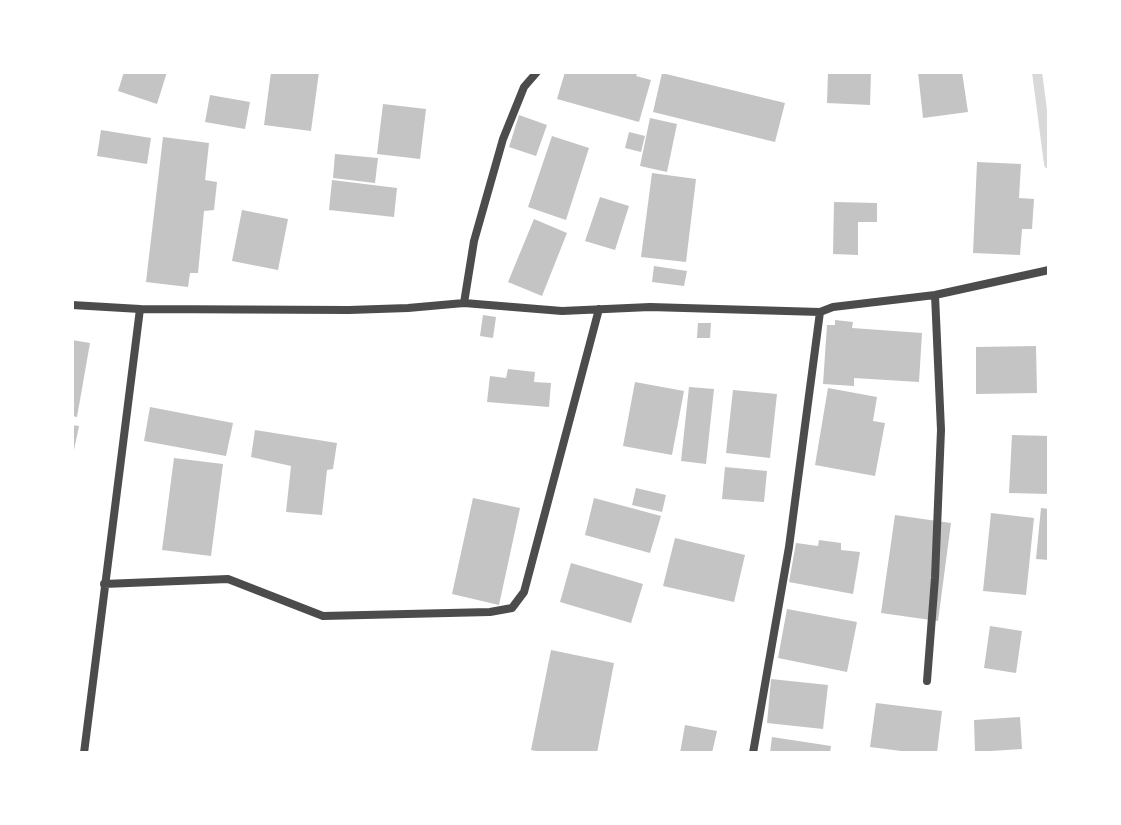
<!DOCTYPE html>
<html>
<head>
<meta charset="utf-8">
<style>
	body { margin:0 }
	#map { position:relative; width:1121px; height:825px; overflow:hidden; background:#fff; font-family:Commissioner,sans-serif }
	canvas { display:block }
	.frame { position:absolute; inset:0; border:74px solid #fff; pointer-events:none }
</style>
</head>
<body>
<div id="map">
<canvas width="1121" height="825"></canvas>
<div class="frame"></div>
</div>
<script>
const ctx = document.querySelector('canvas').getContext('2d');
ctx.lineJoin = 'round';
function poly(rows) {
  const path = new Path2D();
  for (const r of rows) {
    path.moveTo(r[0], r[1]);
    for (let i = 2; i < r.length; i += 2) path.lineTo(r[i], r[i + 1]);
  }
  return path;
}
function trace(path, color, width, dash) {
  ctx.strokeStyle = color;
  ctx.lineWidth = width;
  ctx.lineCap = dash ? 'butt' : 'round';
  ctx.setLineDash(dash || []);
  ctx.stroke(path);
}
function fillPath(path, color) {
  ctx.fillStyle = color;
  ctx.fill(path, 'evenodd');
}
const stream = poly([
	[1037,72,1049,164]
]);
const building = poly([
	[124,72,167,72,157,104,118,91],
	[271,72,319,72,311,131,264,125],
	[565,72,638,72,636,76,651,80,639,122,557,99],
	[828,72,871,72,870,105,827,103],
	[918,72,962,72,968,112,923,118],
	[662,73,785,103,775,142,653,112],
	[210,95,250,102,245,129,205,122],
	[383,104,426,109,420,159,377,154],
	[519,115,547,125,536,156,509,147],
	[650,118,677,124,667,172,640,166],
	[101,130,151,138,147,164,97,156],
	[629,132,645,136,641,152,625,148],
	[552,136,589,148,566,220,528,207],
	[163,137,209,143,205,180,217,182,214,210,204,211,198,273,190,273,188,287,146,282],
	[335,154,378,158,375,183,333,178],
	[977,162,1021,164,1019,198,1034,199,1032,229,1022,229,1020,255,973,253],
	[652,173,696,179,686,262,641,257],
	[332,180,397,188,394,217,329,210],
	[600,197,629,206,615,250,585,241],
	[834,202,877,203,877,222,858,222,858,255,833,254],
	[242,210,288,219,278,270,232,261],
	[534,219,567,233,542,296,508,282],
	[654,266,687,271,684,286,652,282],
	[483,315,496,317,493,338,480,336],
	[835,320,853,322,852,328,922,333,919,382,854,378,854,386,823,384,827,325,835,325],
	[698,323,711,323,710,338,697,338],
	[72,340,90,343,77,417,72,416],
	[1036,346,1037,393,976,394,976,347],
	[508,369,535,372,534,382,551,383,549,407,487,402,490,376,506,378],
	[635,382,684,391,672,455,623,446],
	[689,387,714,389,706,464,681,461],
	[828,388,877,397,873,421,885,423,875,476,815,465],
	[733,390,777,394,770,458,726,453],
	[150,407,233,423,226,456,144,441],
	[72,425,79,426,73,455,72,455],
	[255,430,337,443,333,469,327,470,322,515,286,512,291,466,251,457],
	[1012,435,1049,436,1049,494,1009,493],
	[174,458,223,464,211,556,162,550],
	[725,467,767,471,764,502,722,499],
	[636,488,666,495,662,512,632,505],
	[473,498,520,508,499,605,452,594],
	[594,498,661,516,650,553,585,535],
	[1041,508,1049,509,1049,560,1036,559],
	[991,513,1034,518,1026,595,983,591],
	[895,515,951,523,938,621,881,613],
	[675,538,745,555,734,602,663,586],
	[819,540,841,543,841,550,860,552,853,594,789,582,796,543,818,546],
	[571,563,643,584,631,623,560,602],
	[787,609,857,622,847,672,778,658],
	[990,626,1022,631,1016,673,984,668],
	[551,650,614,663,597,753,546,753,531,750],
	[771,679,828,685,823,729,767,723],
	[876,703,942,711,937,753,917,753,870,747],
	[1020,717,1022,749,975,752,974,720],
	[685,725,717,731,712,753,680,753],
	[772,737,831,746,830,753,770,753]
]);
const minor = poly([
	[464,303,474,241,503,139,524,87,537,72],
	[72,305,140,309,349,310,408,308,464,303,562,311,650,307,820,312,833,307,935,295,1049,270],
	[104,584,228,579,323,616,490,612,512,608,524,592,599,309],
	[927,681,935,578,941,430,935,295],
	[84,753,140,309],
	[753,753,789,547,820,312]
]);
trace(stream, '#d9d9d9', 10);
fillPath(building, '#c4c4c4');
trace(minor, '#4c4c4c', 8);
</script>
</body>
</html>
